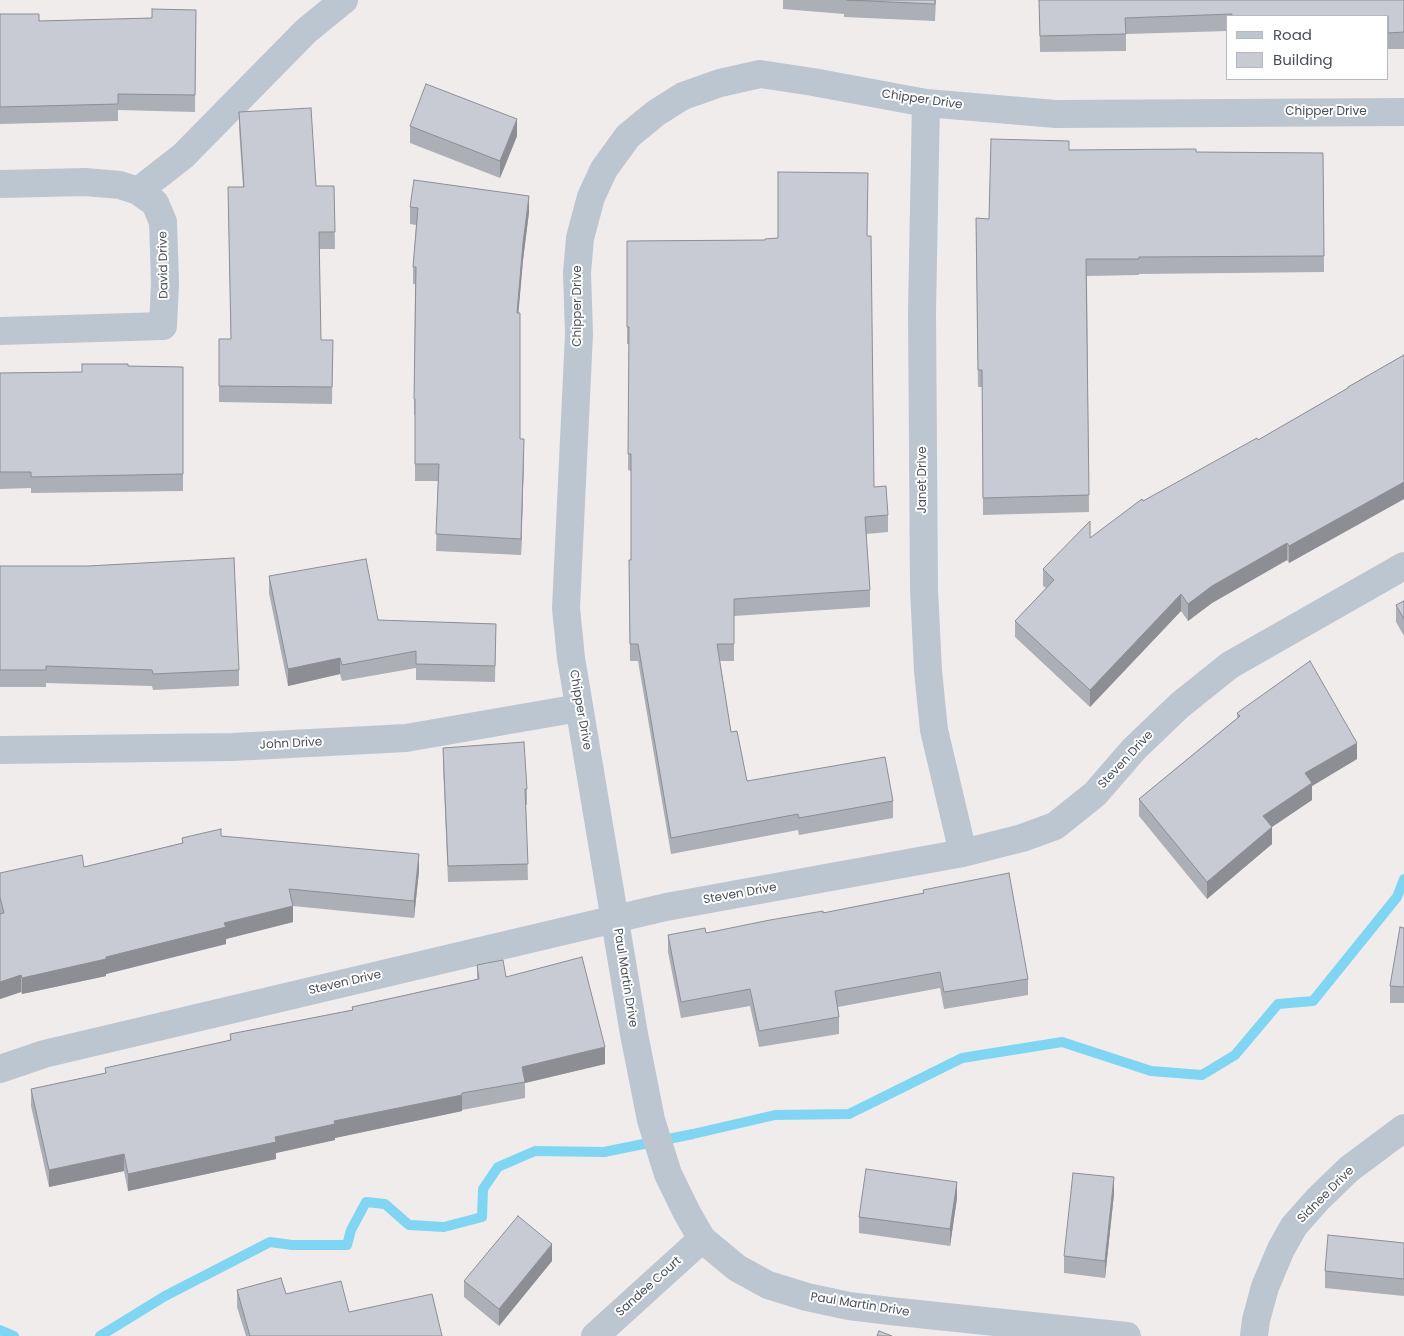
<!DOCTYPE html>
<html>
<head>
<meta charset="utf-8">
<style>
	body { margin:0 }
	#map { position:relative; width:1404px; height:1336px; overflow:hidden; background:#f0ecec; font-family:Poppins,sans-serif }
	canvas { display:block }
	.legend { position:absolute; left:1226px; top:15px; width:162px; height:65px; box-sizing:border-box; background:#fff; border:1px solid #b4b9bd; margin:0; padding:6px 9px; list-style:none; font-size:15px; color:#444f5b }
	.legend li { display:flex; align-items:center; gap:10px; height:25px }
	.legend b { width:25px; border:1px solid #b4b9bd }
</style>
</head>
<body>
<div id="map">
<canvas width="1404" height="1336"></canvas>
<ul class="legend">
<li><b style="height:6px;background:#bcc6d0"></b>Road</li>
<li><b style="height:14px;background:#c8cbd3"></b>Building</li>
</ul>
</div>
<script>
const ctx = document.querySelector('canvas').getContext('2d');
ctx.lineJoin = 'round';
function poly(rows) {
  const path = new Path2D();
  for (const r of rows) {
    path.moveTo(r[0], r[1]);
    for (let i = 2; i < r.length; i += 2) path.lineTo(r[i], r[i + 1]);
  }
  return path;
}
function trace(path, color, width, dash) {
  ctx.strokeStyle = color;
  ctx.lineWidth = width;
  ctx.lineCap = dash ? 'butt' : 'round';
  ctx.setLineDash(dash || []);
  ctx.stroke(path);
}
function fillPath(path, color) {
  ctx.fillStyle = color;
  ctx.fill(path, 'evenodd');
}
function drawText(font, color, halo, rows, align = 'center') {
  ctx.font = font + ' Poppins,sans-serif';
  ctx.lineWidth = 4;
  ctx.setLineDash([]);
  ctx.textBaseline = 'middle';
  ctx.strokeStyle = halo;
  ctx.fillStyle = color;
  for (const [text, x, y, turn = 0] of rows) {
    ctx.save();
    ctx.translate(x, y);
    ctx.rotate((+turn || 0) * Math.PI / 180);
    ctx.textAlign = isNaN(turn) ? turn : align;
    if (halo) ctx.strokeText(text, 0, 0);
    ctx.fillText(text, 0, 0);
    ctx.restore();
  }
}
const stream = poly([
	[0,1330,14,1336],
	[100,1336,165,1296,270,1242,292,1245,347,1245,351,1230,366,1202,385,1204,409,1225,444,1227,482,1217,483,1189,498,1167,535,1151,604,1152,693,1134,775,1115,849,1114,962,1058,1062,1042,1151,1071,1202,1075,1235,1055,1278,1004,1313,1001,1397,897,1404,879]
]);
const minor = poly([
	[926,103,922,312,924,589,928,671,934,730,963,853],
	[0,184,85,182,120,185,138,191,155,203,163,222,165,283,163,326,0,331],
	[138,191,183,156,306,31,344,0],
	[0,750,233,747,406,738,579,708],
	[0,1069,44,1054,666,907,963,853,1022,838,1055,826,1095,794,1134,749,1180,705,1230,665,1404,566],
	[595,1336,702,1239],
	[1127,1336,890,1311,849,1306,807,1297,768,1285,737,1268,702,1239,687,1213,668,1174,651,1120,634,1034,571,658,566,608,579,334,577,273,580,238,591,197,604,169,628,136,656,113,683,96,720,83,760,74,813,82,926,103,1056,114,1404,112],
	[1254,1336,1256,1320,1265,1287,1281,1249,1294,1226,1318,1199,1349,1169,1404,1128]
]);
const wall = poly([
	[783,0,936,0,935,21,844,17,844,14,783,9],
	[1039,0,1404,0,1404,49,1388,49,1388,16,1228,16,1228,31,1126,34,1126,51,1040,52],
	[196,10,195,112,118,110,118,121,0,124,0,14,39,21,152,18],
	[239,112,316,186,334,186,335,249,319,249,321,340,333,340,332,404,219,402,219,339,231,339,228,187,243,187,239,129],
	[410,126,517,136,500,178,410,143],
	[1069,150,1196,152,1323,153,1324,272,1139,274,1139,275,1087,276,1089,512,983,515,982,387,978,387,976,218,989,219],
	[410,207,529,212,523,260,518,313,520,439,524,456,521,555,436,551,438,481,415,481,415,415,414,415,415,284,413,284,413,267,416,225,410,224],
	[867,236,874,487,888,515,888,532,866,534,870,590,870,607,734,616,734,661,720,661,731,732,747,781,893,801,893,818,799,835,798,830,671,854,638,661,630,661,629,577,631,560,631,471,628,470,629,344,627,344,627,241,765,240],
	[1404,355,1404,499,1289,563,1287,560,1212,603,1188,621,1181,611,1090,707,1015,637,1015,621,1046,588,1043,586,1043,569,1090,538,1143,501,1258,440,1348,388,1348,387],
	[128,366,183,367,183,491,31,493,31,488,0,489,0,373,82,372],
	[0,566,239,670,239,686,153,690,152,686,46,683,46,687,0,687],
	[269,576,378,620,496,624,495,682,416,680,416,668,342,681,340,674,288,686,269,593],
	[1404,601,1404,636,1396,622,1396,605],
	[1237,713,1357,759,1312,786,1312,800,1272,827,1272,844,1207,899,1139,816,1139,799,1237,718],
	[443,748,527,789,527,805,526,805,528,880,448,882,443,764],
	[221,836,419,871,414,918,293,906,293,922,226,939,226,944,106,974,106,976,22,994,21,992,0,999,0,873,84,867,182,843,182,838],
	[923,890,1028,979,1028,995,944,1009,940,988,838,1007,839,1017,839,1034,759,1047,750,1006,681,1018,668,952,668,935,706,933,823,913,923,893],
	[1404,928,1404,1003,1390,1003,1390,986],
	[477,965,506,977,605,1064,525,1083,525,1098,462,1110,462,1111,335,1138,335,1140,276,1153,276,1159,128,1191,124,1171,49,1187,31,1106,31,1089,105,1073,105,1068,230,1040,230,1034,352,1010,352,1007,477,979],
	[1114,1194,1105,1278,1064,1273,1064,1256],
	[957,1198,950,1246,859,1233,859,1217],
	[1404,1243,1404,1296,1325,1288,1325,1271],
	[552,1261,499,1326,464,1297,464,1281],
	[237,1290,286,1294,349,1312,442,1336,246,1336,237,1307]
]);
const shadedWall = poly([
	[517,119,517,136,500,178,500,161],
	[529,196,529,212,523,260,517,330,517,313,523,243],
	[524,439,524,456,521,555,521,539],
	[1404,482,1404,499,1289,563,1289,546],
	[1287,543,1287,560,1212,603,1188,621,1188,604,1212,586],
	[1181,594,1181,611,1090,707,1090,690],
	[340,658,340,674,288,686,288,669],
	[1357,743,1357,759,1312,786,1312,800,1263,833,1263,816,1305,773],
	[1272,827,1272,844,1207,899,1207,882],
	[419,854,419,871,414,918,414,901],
	[293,906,293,922,226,939,226,944,106,974,106,976,22,994,22,978,106,957,224,923],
	[21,975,21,992,0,999,0,982],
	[605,1047,605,1064,525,1083,522,1067],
	[462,1095,462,1111,335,1138,335,1140,276,1153,276,1159,128,1191,128,1174,334,1121],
	[124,1154,124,1171,49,1187,49,1170],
	[1114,1177,1114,1194,1105,1278,1105,1261],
	[957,1182,957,1198,950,1246,950,1229],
	[552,1244,552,1261,499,1326,499,1309]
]);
const building = poly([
	[847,0,935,0,935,4,847,0],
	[1039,0,1404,0,1404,32,1388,33,1388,16,1232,16,1232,14,1125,18,1126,34,1040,36,1039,0],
	[152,9,196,10,195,95,118,94,118,104,0,107,0,14,39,14,39,21,152,18,152,9],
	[426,84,517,119,500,161,410,126,426,84],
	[311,108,316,186,334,186,335,232,319,232,321,340,333,340,332,387,219,386,219,339,231,339,228,187,244,187,239,112,311,108],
	[991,139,1069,141,1069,150,1196,149,1196,152,1323,153,1324,256,1139,257,1139,259,1086,259,1089,495,983,498,982,370,978,370,976,218,989,219,991,139],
	[778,172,868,173,867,236,871,236,874,487,886,486,888,515,865,517,870,590,734,599,734,644,717,644,731,732,737,731,747,781,885,757,893,801,799,818,798,814,671,838,638,644,630,644,629,560,631,560,631,454,628,454,629,327,627,327,627,241,765,240,765,239,778,238,778,172],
	[414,180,529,196,523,243,517,313,520,313,520,439,524,439,521,539,436,534,439,464,415,464,415,399,414,399,416,267,413,267,418,208,410,207,414,180],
	[1404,355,1404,482,1289,546,1287,543,1212,586,1188,604,1181,594,1090,690,1015,621,1054,580,1043,569,1090,521,1090,538,1142,499,1143,501,1257,438,1258,440,1348,388,1348,387,1404,355],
	[82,364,128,364,128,366,183,367,183,474,31,477,31,472,0,472,0,373,82,372,82,364],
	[234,558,239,670,153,674,152,670,46,666,46,670,0,670,0,566,88,566,234,558],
	[366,559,378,620,496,624,495,666,416,664,416,651,342,665,340,658,288,669,269,576,366,559],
	[1404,601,1404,619,1396,605,1404,601],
	[1310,661,1357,743,1305,773,1312,783,1263,816,1272,827,1207,882,1139,799,1240,716,1237,713,1310,661],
	[524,742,527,789,525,789,528,864,448,866,443,748,524,742],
	[221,829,221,836,419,854,414,901,289,889,293,906,224,923,226,927,106,957,106,959,22,978,21,975,0,982,0,914,4,913,0,897,0,873,82,855,84,867,183,843,182,838,221,829],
	[1009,873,1028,979,944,992,940,972,835,991,839,1017,759,1031,750,989,681,1002,668,935,705,928,706,933,770,920,823,911,823,913,924,893,923,890,1009,873],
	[1400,927,1404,928,1404,987,1390,986,1400,927],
	[582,957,605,1047,522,1067,525,1082,462,1093,462,1095,334,1121,335,1124,275,1137,276,1142,128,1174,124,1154,49,1170,31,1089,106,1073,105,1068,231,1040,230,1034,353,1010,352,1007,479,979,477,965,503,960,506,977,582,957],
	[866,1169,957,1182,950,1229,859,1217,866,1169],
	[1073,1173,1114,1177,1105,1261,1064,1256,1073,1173],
	[518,1216,552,1244,499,1309,464,1281,518,1216],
	[1328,1235,1404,1243,1404,1279,1325,1271,1328,1235],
	[281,1278,286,1294,341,1281,349,1312,432,1294,442,1336,250,1336,237,1290,281,1278],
	[879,1331,892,1336,877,1336,879,1331]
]);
const streetNames = [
	["Chipper Drive",922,100,8],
	["Chipper Drive",1326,112],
	["David Drive",164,265,-91],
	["Chipper Drive",578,306,-90],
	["Janet Drive",923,480,-90],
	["Chipper Drive",580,710,80],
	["John Drive",291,744,-3],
	["Steven Drive",1126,760,-47],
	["Steven Drive",740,894,-10],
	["Paul Martin Drive",625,978,81],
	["Steven Drive",345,983,-13],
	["Sidnee Drive",1326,1195,-45],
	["Sandee Court",649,1287,-42],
	["Paul Martin Drive",860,1305,9]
];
trace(stream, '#80d5f2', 10);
trace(minor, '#bcc6d0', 28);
fillPath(wall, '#acafb5');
fillPath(shadedWall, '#8c8e94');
fillPath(building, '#c8cbd3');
trace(building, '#8c8e94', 1);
drawText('12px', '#444f5b', '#fff', streetNames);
</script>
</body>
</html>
